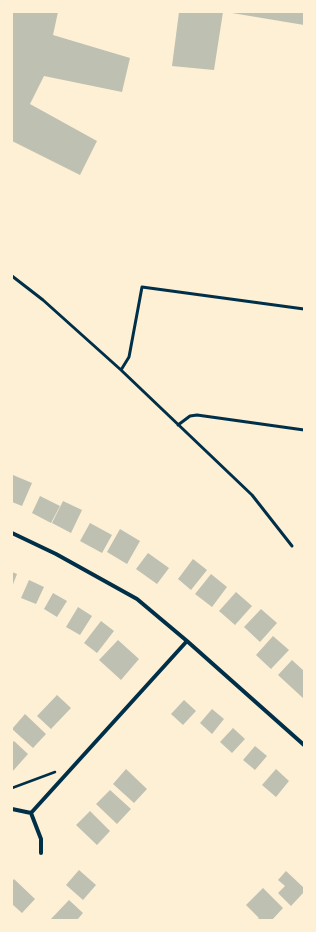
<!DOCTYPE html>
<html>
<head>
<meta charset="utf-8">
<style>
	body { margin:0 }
	#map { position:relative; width:316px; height:932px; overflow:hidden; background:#fdf0d5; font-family:"Alegreya Sans",sans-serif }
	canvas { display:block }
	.frame { position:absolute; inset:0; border:13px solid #fdf0d5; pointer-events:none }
</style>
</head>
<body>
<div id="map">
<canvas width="316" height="932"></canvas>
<div class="frame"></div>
</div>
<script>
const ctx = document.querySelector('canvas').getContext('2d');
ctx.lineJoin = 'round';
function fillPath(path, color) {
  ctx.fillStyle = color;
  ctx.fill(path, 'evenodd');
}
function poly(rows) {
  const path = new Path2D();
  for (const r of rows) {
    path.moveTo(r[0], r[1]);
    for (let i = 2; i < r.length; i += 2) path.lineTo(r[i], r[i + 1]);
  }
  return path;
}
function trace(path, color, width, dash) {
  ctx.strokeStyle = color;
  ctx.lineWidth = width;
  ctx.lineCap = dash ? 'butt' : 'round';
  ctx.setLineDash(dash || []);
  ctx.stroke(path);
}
const building = poly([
	[12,12,58,12,53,35,130,58,122,92,44,76,30,104,97,141,80,175,12,141],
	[179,12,223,12,214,70,172,66],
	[232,12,304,12,304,25,232,13],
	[13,475,32,483,22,506,12,502,12,478],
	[40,496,60,506,51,523,32,513],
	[63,501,82,510,71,533,52,523],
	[90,523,112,535,102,553,80,541],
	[120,529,140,541,127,564,107,552],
	[148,553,169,568,157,584,136,569],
	[193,559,207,570,191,590,178,579],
	[12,572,17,574,12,587],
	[211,574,227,587,212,607,195,594],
	[29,580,44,587,36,604,21,598],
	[236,592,252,606,235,625,219,611],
	[53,593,67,601,57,617,44,609],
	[78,607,92,616,80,635,66,627],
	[261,609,277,623,260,642,244,627],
	[101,621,114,631,97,653,84,643],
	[273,636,289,650,271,669,256,655],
	[118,640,139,659,121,680,99,660],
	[292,660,304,671,304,699,278,675],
	[57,695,71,708,51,729,37,716],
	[184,700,196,711,183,725,171,714],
	[212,709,224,719,212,734,200,723],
	[25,714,46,734,33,748,12,729],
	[233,728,245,739,232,753,220,742],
	[14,741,28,754,12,772,12,743],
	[255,746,267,756,255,770,243,760],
	[126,769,147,789,134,803,113,784],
	[276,769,289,781,276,797,262,785],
	[110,790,131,809,117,824,96,804],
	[90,811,110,831,97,845,76,825],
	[79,870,96,885,83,900,66,885],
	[286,871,304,888,304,892,291,906,278,893,285,886,278,880],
	[14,879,35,899,22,913,12,904,12,882],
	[263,888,283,908,272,920,256,920,259,918,246,905],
	[69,900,83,913,77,920,50,920]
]);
const path = poly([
	[12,788,55,772]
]);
const service = poly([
	[12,276,43,300,121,370,252,495,292,546],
	[121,370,129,357,142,287,304,309],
	[178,425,190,416,197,415,304,430]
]);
const minor = poly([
	[12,533,56,554,137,599,187,641,304,745],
	[12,809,31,813,41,839,41,853],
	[31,813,187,641]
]);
fillPath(building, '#bec0b2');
trace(path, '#003049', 2.5);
trace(service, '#003049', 3);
trace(minor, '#003049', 4);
</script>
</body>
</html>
